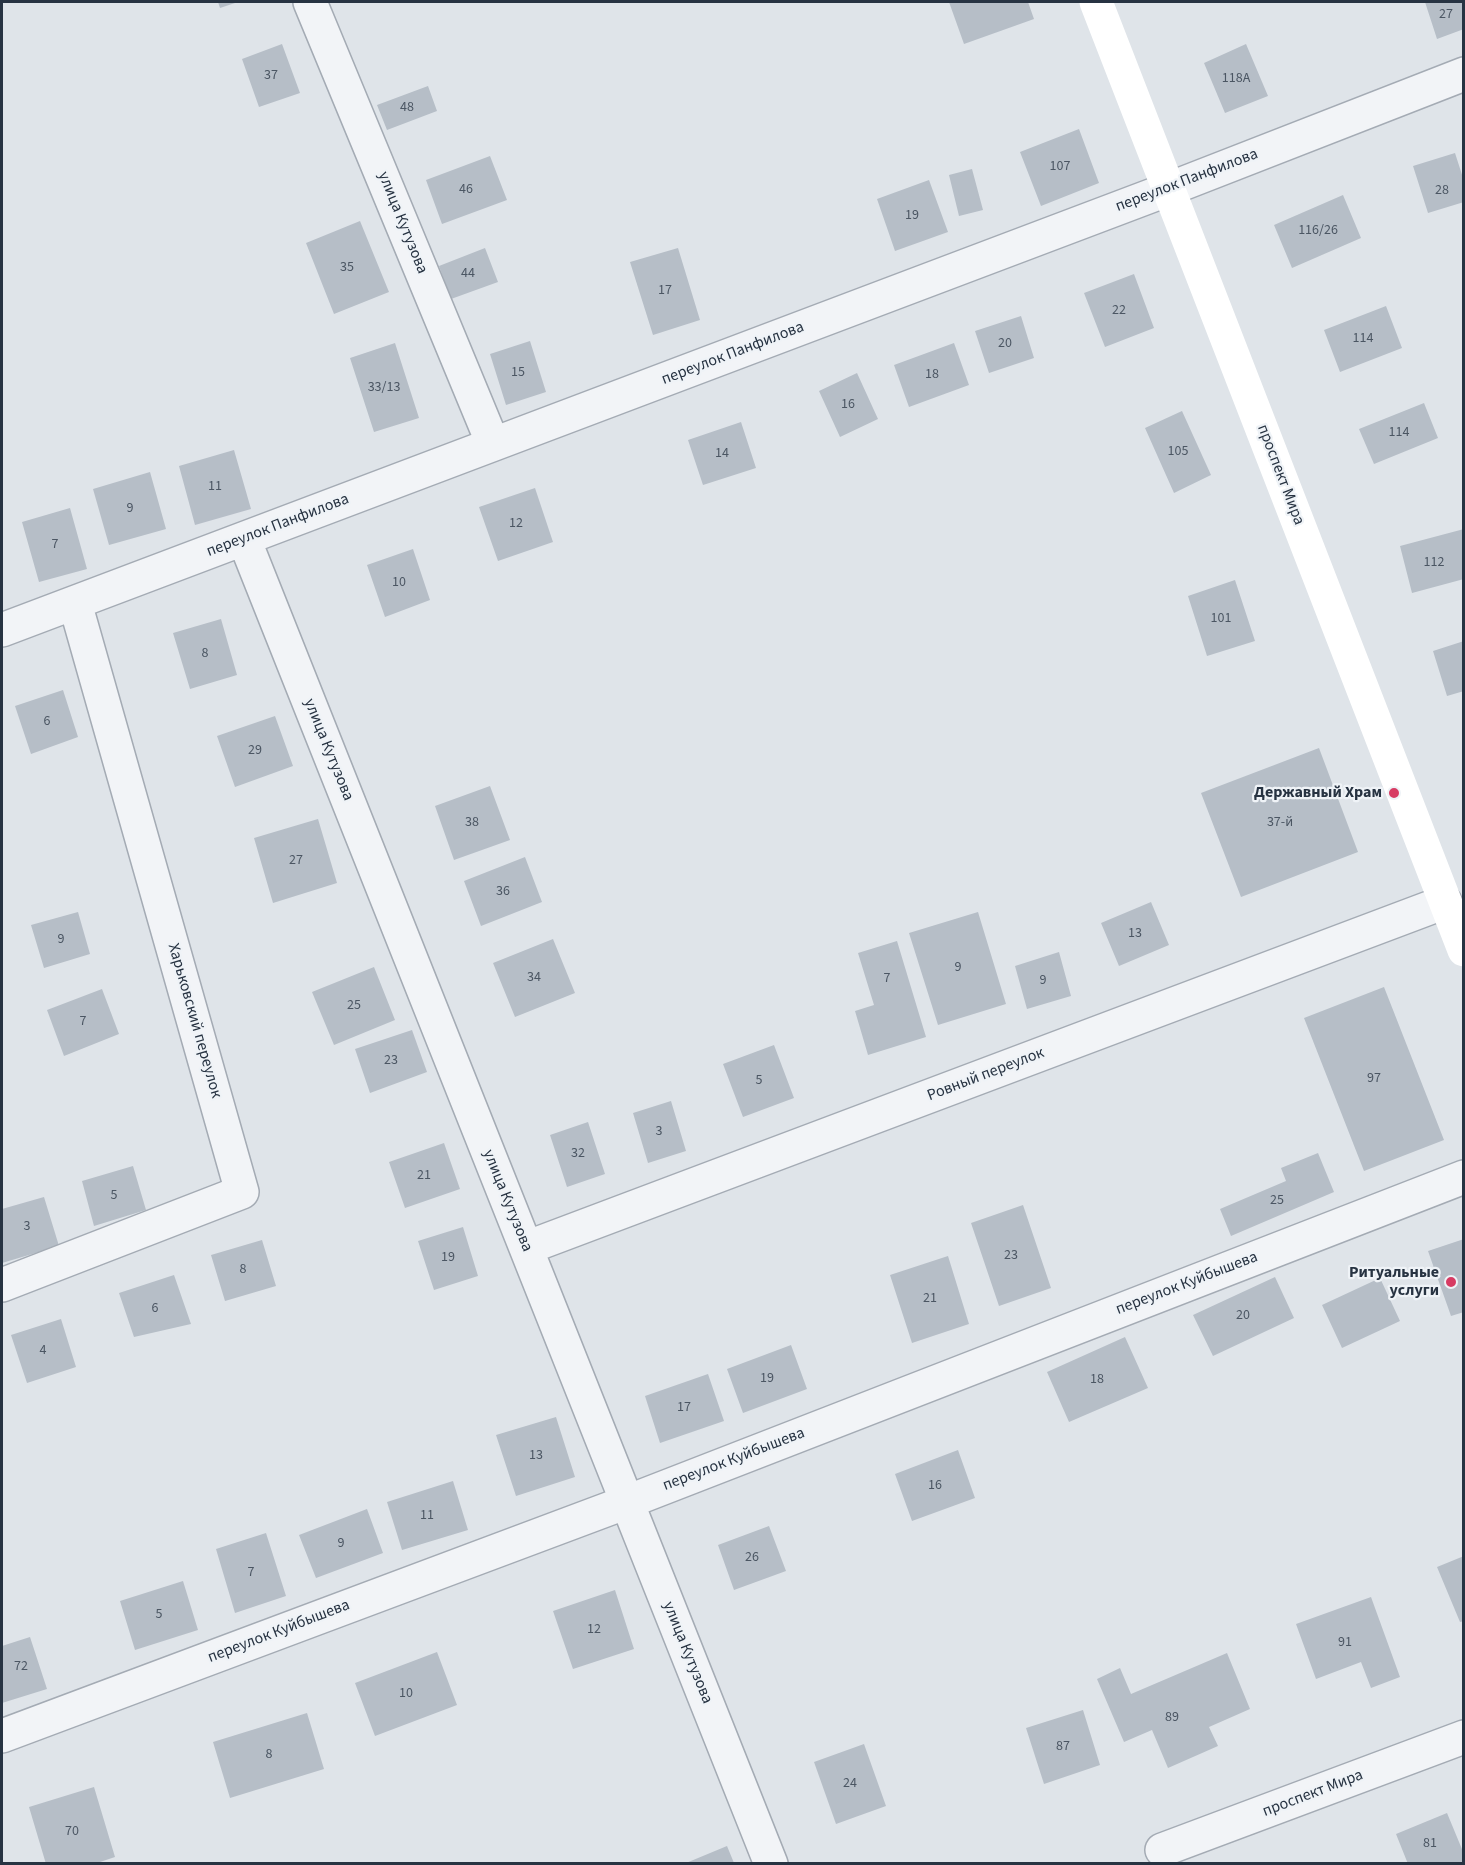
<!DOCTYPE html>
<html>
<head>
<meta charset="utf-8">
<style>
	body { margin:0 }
	#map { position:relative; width:1465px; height:1865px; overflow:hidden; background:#dfe4e9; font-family:"Source Sans 3",sans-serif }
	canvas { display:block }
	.frame { position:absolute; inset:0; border:3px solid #273342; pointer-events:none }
</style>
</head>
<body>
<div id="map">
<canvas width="1465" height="1865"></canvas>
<div class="frame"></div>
</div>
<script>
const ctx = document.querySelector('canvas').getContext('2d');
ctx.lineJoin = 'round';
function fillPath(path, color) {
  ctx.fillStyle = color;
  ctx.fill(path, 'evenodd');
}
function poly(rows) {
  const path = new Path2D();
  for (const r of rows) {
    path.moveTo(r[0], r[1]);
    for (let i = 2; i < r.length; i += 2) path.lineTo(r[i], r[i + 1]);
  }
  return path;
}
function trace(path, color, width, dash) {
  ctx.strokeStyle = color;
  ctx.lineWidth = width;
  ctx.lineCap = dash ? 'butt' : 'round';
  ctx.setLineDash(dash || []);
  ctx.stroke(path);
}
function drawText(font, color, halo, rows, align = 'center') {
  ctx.font = font + ' "Source Sans 3",sans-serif';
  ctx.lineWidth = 4.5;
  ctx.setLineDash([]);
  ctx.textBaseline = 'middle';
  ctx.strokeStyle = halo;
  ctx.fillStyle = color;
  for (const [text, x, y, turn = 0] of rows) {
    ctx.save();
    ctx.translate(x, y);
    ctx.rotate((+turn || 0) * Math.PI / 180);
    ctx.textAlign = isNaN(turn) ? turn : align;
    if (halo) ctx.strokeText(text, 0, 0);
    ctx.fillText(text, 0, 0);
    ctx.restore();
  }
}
const building = poly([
	[218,2,238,2,220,8],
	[949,2,1028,2,1034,19,964,44],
	[1425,2,1464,2,1464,29,1437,39],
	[282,44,300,93,259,107,242,59],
	[1246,44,1268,96,1225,113,1204,63],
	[428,86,437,111,387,130,377,105],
	[1079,129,1099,183,1041,206,1020,152],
	[1455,153,1464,181,1464,202,1428,213,1413,166],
	[490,156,507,200,442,224,426,180],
	[972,169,983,210,959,216,949,175],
	[929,180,948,232,895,251,877,199],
	[1343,195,1361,238,1292,268,1274,225],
	[360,221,389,292,334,314,306,243],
	[485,248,498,282,451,299,439,266],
	[678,248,700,320,653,335,630,262],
	[1134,274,1154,328,1105,347,1084,293],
	[1386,306,1402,348,1340,372,1324,330],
	[1021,316,1034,358,989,373,975,331],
	[530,341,546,392,506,405,490,354],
	[395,343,419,418,374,432,350,358],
	[954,343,969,385,909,407,894,365],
	[857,373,878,419,840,437,819,391],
	[1424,403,1438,438,1374,464,1359,429],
	[1182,411,1211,475,1174,493,1145,428],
	[741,422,756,468,703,485,688,440],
	[234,450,251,509,195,525,179,466],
	[150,472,166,529,109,545,93,489],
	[535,488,553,542,498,561,479,507],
	[70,508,87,569,39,582,22,522],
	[1464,529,1464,579,1412,593,1400,546],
	[413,549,430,600,385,617,367,565],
	[1235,580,1255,641,1207,656,1188,596],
	[221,619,237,675,190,689,173,633],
	[1464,641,1464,691,1447,696,1433,651],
	[63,690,78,737,31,754,15,706],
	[275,716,293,766,235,787,217,736],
	[1319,748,1358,852,1241,897,1201,793],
	[490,786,510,840,454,860,435,806],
	[318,819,337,883,273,903,254,838],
	[525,857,542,902,481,926,464,881],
	[1151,902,1169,945,1119,966,1101,923],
	[78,912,90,954,44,968,31,925],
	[978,912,1006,1004,938,1025,909,933],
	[553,939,575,993,515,1017,493,963],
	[897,941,926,1037,868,1055,855,1011,874,1005,858,953],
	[1059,952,1071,996,1027,1009,1015,966],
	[374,967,395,1020,334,1045,312,992],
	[1384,987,1444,1140,1364,1171,1304,1018],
	[102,989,119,1034,64,1056,47,1010],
	[412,1030,427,1072,370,1093,355,1049],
	[774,1045,794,1098,743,1117,723,1064],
	[671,1101,686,1151,648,1163,633,1113],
	[588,1122,605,1174,567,1187,550,1135],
	[444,1143,460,1189,405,1208,389,1162],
	[1318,1153,1334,1192,1231,1236,1220,1209,1286,1181,1281,1168],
	[133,1166,146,1210,94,1226,82,1181],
	[44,1197,59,1246,2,1263,2,1209],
	[1023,1205,1051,1288,999,1306,971,1223],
	[463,1227,478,1276,434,1290,418,1241],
	[1464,1239,1464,1312,1451,1316,1428,1251],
	[262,1240,276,1286,225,1301,211,1255],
	[948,1256,969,1324,912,1343,890,1275],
	[174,1275,191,1324,134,1337,119,1293],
	[1275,1277,1294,1318,1213,1356,1193,1315],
	[1380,1278,1400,1321,1342,1348,1322,1305],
	[61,1319,76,1367,27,1383,11,1335],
	[1125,1337,1148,1388,1069,1422,1047,1372],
	[791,1345,807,1389,743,1413,727,1369],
	[708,1374,724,1421,660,1443,645,1396],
	[556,1417,575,1477,516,1496,496,1435],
	[958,1450,975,1498,912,1521,895,1474],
	[453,1481,468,1530,402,1550,387,1502],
	[367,1509,383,1553,316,1578,299,1535],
	[769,1526,786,1571,734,1590,718,1545],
	[266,1533,286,1596,235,1613,216,1549],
	[1464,1556,1464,1621,1460,1622,1437,1567],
	[183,1581,198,1630,135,1650,120,1601],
	[615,1590,634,1649,573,1669,553,1611],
	[1371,1597,1400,1677,1371,1688,1361,1662,1316,1679,1296,1624],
	[30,1637,47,1689,2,1703,2,1646],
	[437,1652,457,1705,375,1736,355,1683],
	[1227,1653,1250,1709,1209,1727,1218,1746,1168,1768,1152,1730,1124,1742,1097,1679,1120,1668,1131,1694],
	[1083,1710,1100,1765,1044,1784,1026,1728],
	[307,1713,324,1769,230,1798,213,1742],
	[864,1744,886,1806,836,1824,814,1762],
	[94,1787,115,1857,94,1864,46,1864,29,1807],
	[1447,1813,1464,1854,1464,1864,1408,1864,1396,1834],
	[727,1846,734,1863,686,1863]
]);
const minor = poly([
	[310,2,493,444],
	[244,539,771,1864],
	[2,630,1169,189,1464,74],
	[526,1248,1445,902],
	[2,1285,242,1192,75,603],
	[2,1736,627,1502,1464,1177],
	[1162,1850,1464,1737]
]);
const secondary = poly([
	[1096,2,1464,950]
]);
const markers = [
	[1394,793,6,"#d73b63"],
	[1451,1282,6,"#d73b63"]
];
const numberNames = [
	["27",1446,15],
	["37",271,76],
	["118А",1236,79],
	["48",407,108],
	["107",1060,167],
	["46",466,190],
	["28",1442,191],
	["19",912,216],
	["116/26",1318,231],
	["35",347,268],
	["44",468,274],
	["17",665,291],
	["22",1119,311],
	["114",1363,339],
	["20",1005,344],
	["15",518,373],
	["18",932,375],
	["33/13",384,388],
	["16",848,405],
	["114",1399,433],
	["105",1178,452],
	["14",722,454],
	["11",215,487],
	["9",130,509],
	["12",516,524],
	["7",55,545],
	["112",1434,563],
	["10",399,583],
	["101",1221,619],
	["8",205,654],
	["6",47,722],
	["29",255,751],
	["38",472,823],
	["37-й",1280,823],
	["27",296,861],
	["36",503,892],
	["13",1135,934],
	["9",61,940],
	["9",958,968],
	["34",534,978],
	["7",887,979],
	["9",1043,981],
	["25",354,1006],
	["7",83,1022],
	["23",391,1061],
	["97",1374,1079],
	["5",759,1081],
	["3",659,1132],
	["32",578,1154],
	["21",424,1176],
	["5",114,1196],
	["25",1277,1201],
	["3",27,1227],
	["23",1011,1256],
	["19",448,1258],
	["8",243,1270],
	["21",930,1299],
	["6",155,1309],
	["20",1243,1316],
	["4",43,1351],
	["19",767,1379],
	["18",1097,1380],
	["17",684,1408],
	["13",536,1456],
	["16",935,1486],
	["11",427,1516],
	["9",341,1544],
	["26",752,1558],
	["7",251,1573],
	["5",159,1615],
	["12",594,1630],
	["91",1345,1643],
	["72",21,1667],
	["10",406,1694],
	["89",1172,1718],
	["87",1063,1747],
	["8",269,1755],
	["24",850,1784],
	["70",72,1832],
	["81",1430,1844]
];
const streetNames = [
	["переулок Панфилова",1187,181,-21],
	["улица Кутузова",402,223,68],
	["переулок Панфилова",733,354,-21],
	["проспект Мира",1280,475,69],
	["переулок Панфилова",278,526,-21],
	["улица Кутузова",328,750,68],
	["Харьковский переулок",194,1021,74],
	["Ровный переулок",986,1075,-21],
	["улица Кутузова",507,1201,68],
	["переулок Куйбышева",1187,1284,-21],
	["переулок Куйбышева",734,1460,-21],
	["переулок Куйбышева",279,1632,-21],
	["улица Кутузова",687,1653,68],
	["проспект Мира",1313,1794,-21]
];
const poiNames = [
	["Державный Храм",1382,793],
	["Ритуальные",1439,1273],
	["услуги",1439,1291]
];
fillPath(building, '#b6bec7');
trace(minor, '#a4abb4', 36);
trace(minor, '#f2f4f7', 33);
trace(secondary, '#fff', 33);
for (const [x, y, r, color] of markers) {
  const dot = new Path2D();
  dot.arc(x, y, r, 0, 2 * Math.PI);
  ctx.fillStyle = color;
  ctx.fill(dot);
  trace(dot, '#eff3f7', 2);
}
drawText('14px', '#4b5663', null, numberNames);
drawText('16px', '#273342', '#eff3f7', streetNames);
drawText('bold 16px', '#273342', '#eff3f7', poiNames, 'right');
</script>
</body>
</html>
